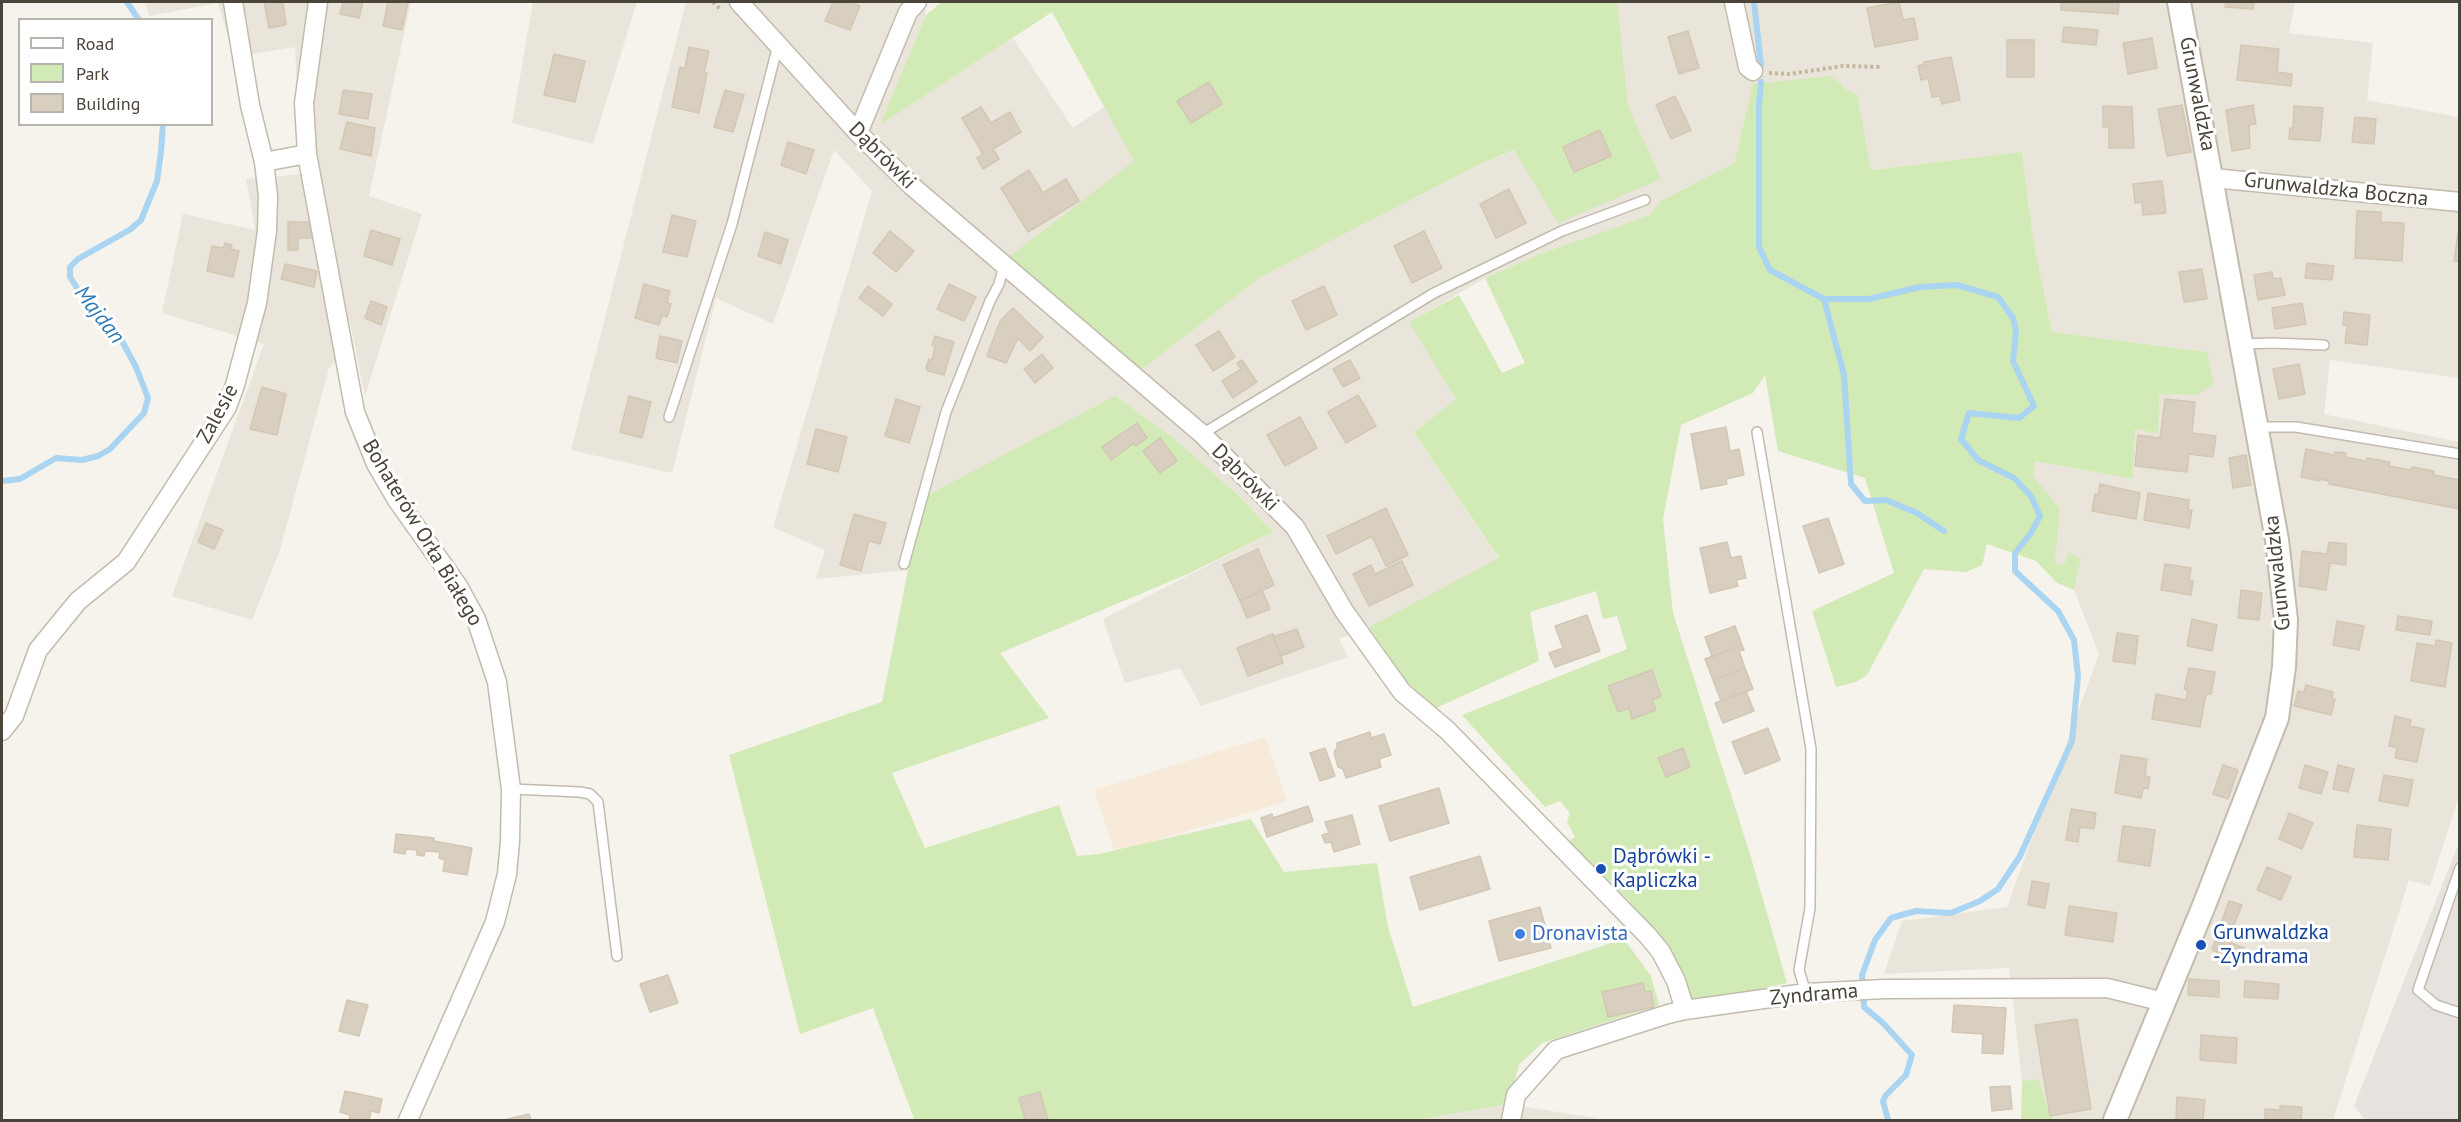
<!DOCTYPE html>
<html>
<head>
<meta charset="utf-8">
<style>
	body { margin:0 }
	#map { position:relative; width:2461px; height:1122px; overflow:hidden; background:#f6f3ec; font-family:"PT Sans",sans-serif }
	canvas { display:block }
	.frame { position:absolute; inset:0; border:3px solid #4b4439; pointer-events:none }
	.legend { position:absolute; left:18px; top:18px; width:195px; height:108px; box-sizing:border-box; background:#fff; border:2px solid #b7b4b0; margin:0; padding:8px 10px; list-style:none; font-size:18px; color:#4b4439 }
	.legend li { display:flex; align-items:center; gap:12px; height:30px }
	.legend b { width:30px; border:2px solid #b7b4b0 }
</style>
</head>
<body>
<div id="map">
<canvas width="2461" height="1122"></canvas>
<div class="frame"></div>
<ul class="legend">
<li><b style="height:8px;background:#fff"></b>Road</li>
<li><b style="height:16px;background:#d2eab5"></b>Park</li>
<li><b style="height:16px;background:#d8cfc1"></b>Building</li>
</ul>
</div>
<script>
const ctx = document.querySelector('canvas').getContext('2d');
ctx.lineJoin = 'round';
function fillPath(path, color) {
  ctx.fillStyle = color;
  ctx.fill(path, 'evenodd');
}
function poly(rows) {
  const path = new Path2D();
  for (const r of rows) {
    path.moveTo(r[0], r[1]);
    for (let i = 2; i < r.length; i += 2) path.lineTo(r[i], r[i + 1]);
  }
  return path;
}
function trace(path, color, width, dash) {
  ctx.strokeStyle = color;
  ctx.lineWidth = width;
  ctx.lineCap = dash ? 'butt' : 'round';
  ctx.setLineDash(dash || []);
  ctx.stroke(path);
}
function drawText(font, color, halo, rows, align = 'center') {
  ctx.font = font + ' "PT Sans",sans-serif';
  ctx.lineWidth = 6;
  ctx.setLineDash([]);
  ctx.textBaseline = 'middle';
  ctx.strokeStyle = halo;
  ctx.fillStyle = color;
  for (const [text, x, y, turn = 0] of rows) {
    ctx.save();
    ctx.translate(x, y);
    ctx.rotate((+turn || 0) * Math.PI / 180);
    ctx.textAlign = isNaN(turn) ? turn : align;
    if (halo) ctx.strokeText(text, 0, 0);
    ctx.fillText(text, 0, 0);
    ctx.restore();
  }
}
const residential = poly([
	[145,2,411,2,369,196,422,214,365,396,349,318,336,361,329,368,280,550,252,620,172,596,264,344,162,313,183,214,255,230,246,179,301,174,295,47,234,57,218,3,149,16],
	[533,2,637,2,593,144,512,123],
	[686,2,924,2,926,15,881,124,1013,38,1073,128,1193,47,1140,371,1261,277,1480,164,1628,106,1591,2,2295,2,2289,33,2373,43,2367,100,2459,117,2459,378,2330,360,2324,414,2459,442,2459,796,2430,886,2409,880,2333,1120,2058,1120,2051,1118,2039,1079,2022,1081,2009,968,1884,974,1902,921,2007,907,2099,654,2074,590,2081,559,2064,565,2055,563,2060,509,2032,476,2035,461,2133,479,2135,428,2159,393,2197,395,2207,352,2052,332,2033,238,2022,152,1870,170,1857,94,1753,84,1734,163,1661,201,1650,215,1540,254,1485,278,1410,322,1456,399,1414,432,1499,559,1369,627,1339,639,1348,657,1201,706,1180,668,1125,683,1103,619,1273,532,1238,495,1176,440,928,495,908,570,816,579,825,550,773,527,872,191,834,150,773,324,716,298,672,473,571,450],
	[1508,1104,1596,1118,1600,1120,1417,1120]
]);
const commercial = poly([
	[1265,737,1287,801,1115,853,1094,790]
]);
const industrial = poly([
	[2459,843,2459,1120,2365,1120,2354,1106]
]);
const green = poly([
	[942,2,1617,2,1628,106,1661,179,1558,223,1514,150,1480,164,1261,277,1140,371,1009,257,1134,161,1052,12,880,125,926,15],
	[1830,76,1843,86,1844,89,1857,94,1871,170,2022,152,2033,238,2052,332,2207,352,2214,384,2197,395,2159,394,2158,433,2135,429,2133,479,2035,461,2033,476,2060,509,2055,563,2064,565,2068,553,2081,559,2074,590,2057,583,2036,561,1987,544,1982,565,1966,572,1924,569,1867,675,1856,682,1836,687,1812,611,1894,573,1865,478,1778,451,1765,375,1753,393,1681,425,1663,519,1673,613,1750,854,1787,983,1694,1003,1668,946,1630,902,1569,841,1575,837,1567,822,1570,813,1560,801,1545,807,1462,715,1627,649,1617,616,1603,619,1596,591,1530,612,1539,661,1436,708,1406,681,1369,627,1499,558,1414,432,1456,399,1409,322,1459,295,1502,373,1525,363,1485,278,1540,254,1650,215,1661,201,1734,163,1753,84],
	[1115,396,1176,440,1238,495,1273,532,1190,573,1000,653,1049,718,892,773,925,848,1059,805,1077,856,1099,854,1251,819,1284,872,1377,863,1388,927,1413,1007,1624,939,1651,976,1659,1005,1542,1043,1519,1065,1508,1104,1417,1120,914,1119,873,1008,800,1034,729,755,882,702,908,570,928,495],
	[2039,1079,2051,1118,2058,1120,2021,1120,2022,1081]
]);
const stream = poly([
	[127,2,139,20],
	[1754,2,1761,65],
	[1761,82,1759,104,1759,247,1770,270,1824,299,1869,299,1920,287,1957,285,1998,297,2013,318,2016,331,2013,361,2034,406,2019,418,1969,413,1961,439,1978,460,2014,478,2031,496,2040,516,2031,533,2015,553,2015,571,2058,611,2074,640,2078,676,2072,741,2020,856,1998,889,1980,901,1951,913,1916,911,1891,918,1875,940,1862,975,1864,1007,1883,1023,1912,1055,1906,1075,1886,1095,1883,1101,1888,1120],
	[1824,299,1844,375,1851,484,1865,501,1886,500,1917,513,1944,531],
	[2,481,20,479,56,458,82,460,98,456,110,449,144,413,148,398,136,367,116,330,87,302,77,288,70,277,70,267,78,259,131,229,141,220,157,181,161,152,163,124]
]);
const building = poly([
	[264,2,283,2,286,25,269,28,264,2],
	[343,2,363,2,359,18,340,14,343,2],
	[388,2,408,2,402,30,383,26,388,2],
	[833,2,848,2,860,6,850,30,825,21,833,2],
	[1899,2,1903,20,1914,18,1918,39,1875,47,1867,8,1899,2],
	[2061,2,2119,2,2118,14,2061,10,2061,2],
	[2226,2,2254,2,2253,9,2225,7,2226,2],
	[2064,27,2098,30,2096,45,2062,42,2064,27],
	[1688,31,1699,68,1679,74,1668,37,1688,31],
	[2152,38,2157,68,2128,74,2123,43,2152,38],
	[2007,40,2034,40,2034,77,2007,77,2007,40],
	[2241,45,2279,49,2277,72,2292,74,2291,86,2237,80,2241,45],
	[689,47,709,51,704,72,707,73,699,113,672,107,680,67,685,68,689,47],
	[554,54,585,61,575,102,544,95,554,54],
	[1951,57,1960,100,1942,104,1940,96,1932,97,1928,78,1921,80,1918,66,1924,64,1924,62,1951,57],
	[1209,82,1222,104,1191,123,1177,101,1209,82],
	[343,90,372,94,368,119,339,114,343,90],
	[725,90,744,95,733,132,714,127,725,90],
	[1675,96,1691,130,1671,139,1656,105,1675,96],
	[2182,105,2191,152,2167,156,2158,109,2182,105],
	[2253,105,2256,124,2249,125,2250,148,2232,151,2226,110,2253,105],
	[2103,106,2132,107,2134,148,2109,148,2109,127,2103,127,2103,106],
	[2294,106,2323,108,2320,141,2289,139,2290,128,2293,128,2294,106],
	[981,107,991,123,1010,112,1021,132,993,149,999,159,983,169,977,158,983,154,962,118,981,107],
	[2355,117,2376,119,2374,144,2352,142,2355,117],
	[347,122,375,128,371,156,340,149,347,122],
	[1600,130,1611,156,1574,172,1563,147,1600,130],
	[788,142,814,150,806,174,781,165,788,142],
	[1029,170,1043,193,1066,179,1079,201,1028,232,1001,188,1029,170],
	[2162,181,2166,213,2143,215,2142,202,2135,203,2133,184,2162,181],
	[1509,189,1526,223,1496,238,1480,204,1509,189],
	[2357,211,2381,212,2381,222,2404,223,2402,261,2355,258,2357,211],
	[672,215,696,221,687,257,663,252,672,215],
	[288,222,314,222,313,238,298,238,298,250,288,250,288,222],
	[371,230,400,239,392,265,364,256,371,230],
	[890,231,914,251,896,272,873,253,890,231],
	[1424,231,1442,268,1412,283,1394,246,1424,231],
	[765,232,788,240,781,264,758,256,765,232],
	[2458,233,2460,234,2460,262,2454,261,2458,233],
	[225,243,232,245,231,249,239,251,233,277,207,271,212,246,223,248,225,243],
	[2307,263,2334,266,2332,280,2305,278,2307,263],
	[285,264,317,271,314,287,281,279,285,264],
	[2202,269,2207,299,2184,302,2179,272,2202,269],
	[2272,272,2273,279,2281,278,2285,295,2258,300,2254,275,2272,272],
	[644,284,670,291,667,303,671,304,667,317,662,315,659,325,635,318,644,284],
	[949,284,976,297,964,321,937,309,949,284],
	[868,286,892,304,883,316,859,298,868,286],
	[1324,286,1337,315,1306,330,1292,301,1324,286],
	[371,301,387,307,381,325,365,318,371,301],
	[2302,303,2306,324,2275,329,2272,308,2302,303],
	[1013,308,1043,337,1030,351,1018,338,1006,363,987,356,1000,321,1013,308],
	[2344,312,2370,315,2367,345,2345,343,2347,326,2343,325,2344,312],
	[1219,331,1235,357,1213,371,1196,345,1219,331],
	[660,336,682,341,677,363,656,358,660,336],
	[935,336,954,342,944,375,928,371,926,368,929,359,932,360,935,347,932,345,935,336],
	[1042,354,1053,368,1035,383,1024,369,1042,354],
	[1242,360,1257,382,1233,398,1222,381,1241,369,1237,363,1242,360],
	[1350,360,1360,378,1343,387,1333,369,1350,360],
	[2299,364,2305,394,2279,399,2273,369,2299,364],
	[262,387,286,394,277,435,250,429,262,387],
	[1358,395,1376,426,1346,443,1328,412,1358,395],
	[629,396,651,402,642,438,620,432,629,396],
	[896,399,920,407,909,443,885,436,896,399],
	[2165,399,2195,402,2192,433,2216,436,2213,457,2189,454,2187,472,2135,466,2138,435,2160,438,2165,399],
	[1300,417,1317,448,1285,466,1267,435,1300,417],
	[1137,423,1147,438,1136,446,1134,443,1111,460,1102,447,1137,423],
	[1726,427,1730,451,1739,449,1744,475,1726,479,1727,484,1701,489,1691,434,1726,427],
	[816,429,847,437,838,472,807,464,816,429],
	[1160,438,1177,461,1160,473,1143,451,1160,438],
	[2306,449,2334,455,2335,452,2346,453,2345,457,2366,461,2367,458,2390,462,2389,466,2411,470,2412,467,2434,471,2433,475,2460,480,2460,509,2329,484,2329,481,2320,479,2320,481,2301,477,2306,449],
	[2246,455,2251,485,2233,488,2229,458,2246,455],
	[2100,484,2140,493,2136,519,2092,511,2095,494,2098,495,2100,484],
	[2148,493,2189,500,2188,510,2192,510,2189,528,2144,520,2148,493],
	[1386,508,1408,555,1386,566,1372,536,1336,554,1327,536,1386,508],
	[854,514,886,523,880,544,869,541,861,571,840,565,854,514],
	[1828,518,1844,564,1819,573,1803,526,1828,518],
	[206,523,223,530,214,549,198,542,206,523],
	[1727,542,1731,558,1741,556,1746,578,1736,580,1738,586,1710,593,1700,548,1727,542],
	[2329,542,2346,544,2346,565,2330,563,2326,590,2299,586,2302,551,2327,554,2329,542],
	[1258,549,1274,585,1240,601,1223,565,1258,549],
	[1402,561,1413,585,1369,606,1353,574,1371,565,1375,574,1402,561],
	[2165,564,2191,568,2189,580,2193,581,2191,595,2161,590,2165,564],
	[1262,590,1270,609,1247,618,1240,601,1262,590],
	[2241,590,2262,593,2259,620,2238,618,2241,590],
	[1587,615,1600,651,1555,667,1549,653,1563,648,1555,626,1587,615],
	[2398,616,2432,621,2430,635,2396,630,2398,616],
	[2192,619,2217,625,2212,651,2187,646,2192,619],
	[2337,621,2364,626,2359,650,2333,645,2337,621],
	[1735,626,1742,645,1712,657,1705,637,1735,626],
	[1297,629,1304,647,1281,656,1273,637,1297,629],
	[2117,633,2138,636,2135,664,2113,661,2117,633],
	[1273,634,1283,663,1248,676,1237,648,1273,634],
	[2436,640,2452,643,2445,687,2411,681,2417,643,2435,646,2436,640],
	[1742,645,1744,650,1739,651,1745,668,1713,680,1705,659,1742,645],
	[1745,668,1753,689,1721,701,1713,680,1745,668],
	[2189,668,2215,672,2211,694,2206,694,2200,727,2152,719,2156,694,2186,700,2188,690,2184,689,2189,668],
	[1652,670,1661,696,1652,700,1656,710,1632,719,1629,708,1618,712,1608,686,1652,670],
	[2306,685,2333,692,2332,699,2335,699,2331,715,2294,706,2298,691,2304,692,2306,685],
	[1746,691,1754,711,1723,723,1715,703,1746,691],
	[2395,716,2411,720,2410,726,2424,729,2417,762,2395,758,2397,748,2389,746,2395,716],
	[1768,728,1780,760,1745,774,1732,742,1768,728],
	[1370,732,1371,738,1384,734,1391,755,1379,759,1381,767,1346,778,1343,769,1338,767,1334,752,1337,748,1337,743,1370,732],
	[1325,748,1335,776,1320,781,1310,753,1325,748],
	[1683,748,1690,767,1666,777,1658,758,1683,748],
	[2121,755,2147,759,2145,776,2150,777,2148,789,2143,788,2141,798,2115,793,2121,755],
	[2223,765,2238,770,2228,799,2213,794,2223,765],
	[2305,765,2328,772,2321,794,2299,788,2305,765],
	[2338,765,2354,769,2348,792,2333,789,2338,765],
	[2384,775,2413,780,2408,806,2379,801,2384,775],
	[1439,788,1449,823,1390,841,1379,806,1439,788],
	[1308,806,1313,821,1267,837,1261,818,1272,814,1273,818,1308,806],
	[2071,809,2096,813,2094,829,2080,827,2078,842,2066,840,2071,809],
	[2289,813,2313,823,2302,849,2279,839,2289,813],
	[1352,815,1360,844,1334,852,1331,842,1325,843,1322,835,1329,833,1325,822,1352,815],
	[2357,825,2391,829,2388,860,2354,857,2357,825],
	[2123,826,2155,830,2150,866,2118,861,2123,826],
	[396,834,434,838,434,841,472,848,467,875,443,871,445,860,439,858,440,852,425,851,424,856,417,855,417,850,406,849,405,854,394,852,396,834],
	[1480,856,1490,889,1420,910,1410,877,1480,856],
	[2267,867,2291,877,2281,900,2257,890,2267,867],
	[2032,881,2049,884,2045,908,2028,905,2032,881],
	[2229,901,2242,905,2233,928,2221,923,2229,901],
	[2069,906,2117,913,2113,942,2065,935,2069,906],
	[1540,907,1551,948,1499,961,1489,921,1540,907],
	[2216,937,2244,948,2240,961,2212,950,2216,937],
	[668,975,678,1003,650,1012,640,984,668,975],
	[2189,979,2219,981,2219,997,2188,995,2189,979],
	[2245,981,2279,984,2278,999,2244,997,2245,981],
	[1643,983,1645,992,1651,991,1654,1007,1608,1017,1602,992,1643,983],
	[347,1000,368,1005,359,1036,339,1031,347,1000],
	[1954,1005,2006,1008,2003,1054,1982,1053,1983,1034,1952,1032,1954,1005],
	[2077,1019,2091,1109,2050,1116,2035,1025,2077,1019],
	[2201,1035,2237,1038,2236,1063,2200,1060,2201,1035],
	[2010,1086,2012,1109,1992,1111,1990,1087,2010,1086],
	[345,1091,382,1099,379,1113,371,1111,369,1120,349,1120,350,1115,340,1112,345,1091],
	[1040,1092,1048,1120,1025,1120,1019,1098,1040,1092],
	[2177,1097,2205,1100,2203,1120,2176,1120,2177,1097],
	[2280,1106,2302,1107,2301,1120,2265,1120,2265,1109,2280,1110,2280,1106],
	[529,1114,531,1120,504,1120,529,1114]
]);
const path = poly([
	[713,2,721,10],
	[1769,73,1789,74,1843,66,1882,67]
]);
const service = poly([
	[2241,344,2273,343,2324,345],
	[669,417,732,224,778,45],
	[2256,427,2296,427,2460,454],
	[1757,432,1811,749,1810,908,1799,970,1806,993],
	[1202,434,1434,293,1562,231,1645,200],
	[904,564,946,412,990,301,999,284,1004,265],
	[511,789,580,792,590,794,598,802,617,956],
	[2460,868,2418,990,2436,1005,2460,1013]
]);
const minor = poly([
	[318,2,304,103,307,154,355,412,376,464,397,500,458,586,476,619,497,682,511,789,510,841,507,874,495,922,408,1120],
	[739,2,858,133,913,187,1202,434,1295,527,1344,611,1402,692,1447,730,1648,936,1661,952,1676,981,1685,1010],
	[1734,2,1748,67,1753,71],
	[858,133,908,12,917,2],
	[264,162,307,154],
	[2213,178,2460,202],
	[2,731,14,716,38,650,78,601,126,562,227,407,235,385,257,303,267,231,268,196,264,162,250,105,233,2],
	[1511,1120,1516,1095,1556,1050,1668,1014,1685,1010,1806,993,1885,989,2107,988,2164,1002]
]);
const tertiary = poly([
	[2115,1120,2203,908,2277,718,2284,667,2286,620,2277,540,2179,2]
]);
const markers = [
	[1601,869,6,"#1a4fb4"],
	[1520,934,6,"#3f7fe0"],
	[2201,945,6,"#1a4fb4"]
];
const streetNames = [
	["Grunwaldzka",2197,94,79],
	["Dąbrówki",882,156,45],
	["Grunwaldzka Boczna",2336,190,6],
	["Zalesie",218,414,-62],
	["Dąbrówki",1245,478,45],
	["Bohaterów Orła Białego",422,533,59],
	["Grunwaldzka",2278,573,-96],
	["Zyndrama",1814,995,-5]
];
const transitNames = [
	["Dąbrówki -",1613,857],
	["Kapliczka",1613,881],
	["Grunwaldzka",2213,933],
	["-Zyndrama",2213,957]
];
const shopNames = [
	["Dronavista",1532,934]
];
const waterNames = [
	["Majdan",99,315,52]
];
fillPath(residential, '#eae5da');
fillPath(commercial, '#f7ead8');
fillPath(industrial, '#e6e2dd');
fillPath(green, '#d2eab5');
trace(stream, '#a9d4f2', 6);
fillPath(building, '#d8cfc1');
trace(building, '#d3c7b4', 1.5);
trace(service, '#c2bbae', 12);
trace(minor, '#c2bbae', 21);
trace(tertiary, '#c2bbae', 26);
trace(path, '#c4b79f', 4, [3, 3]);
trace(service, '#fff', 9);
trace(minor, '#fff', 18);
trace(tertiary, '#fff', 22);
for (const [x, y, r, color] of markers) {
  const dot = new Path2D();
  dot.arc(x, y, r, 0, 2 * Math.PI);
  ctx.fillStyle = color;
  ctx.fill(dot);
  trace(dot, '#fff', 2);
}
drawText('21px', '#4b4439', '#fff', streetNames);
drawText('21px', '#164399', '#fff', transitNames, 'left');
drawText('21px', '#366cbe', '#fff', shopNames, 'left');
drawText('italic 22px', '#2e7ab2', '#fff', waterNames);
</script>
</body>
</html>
